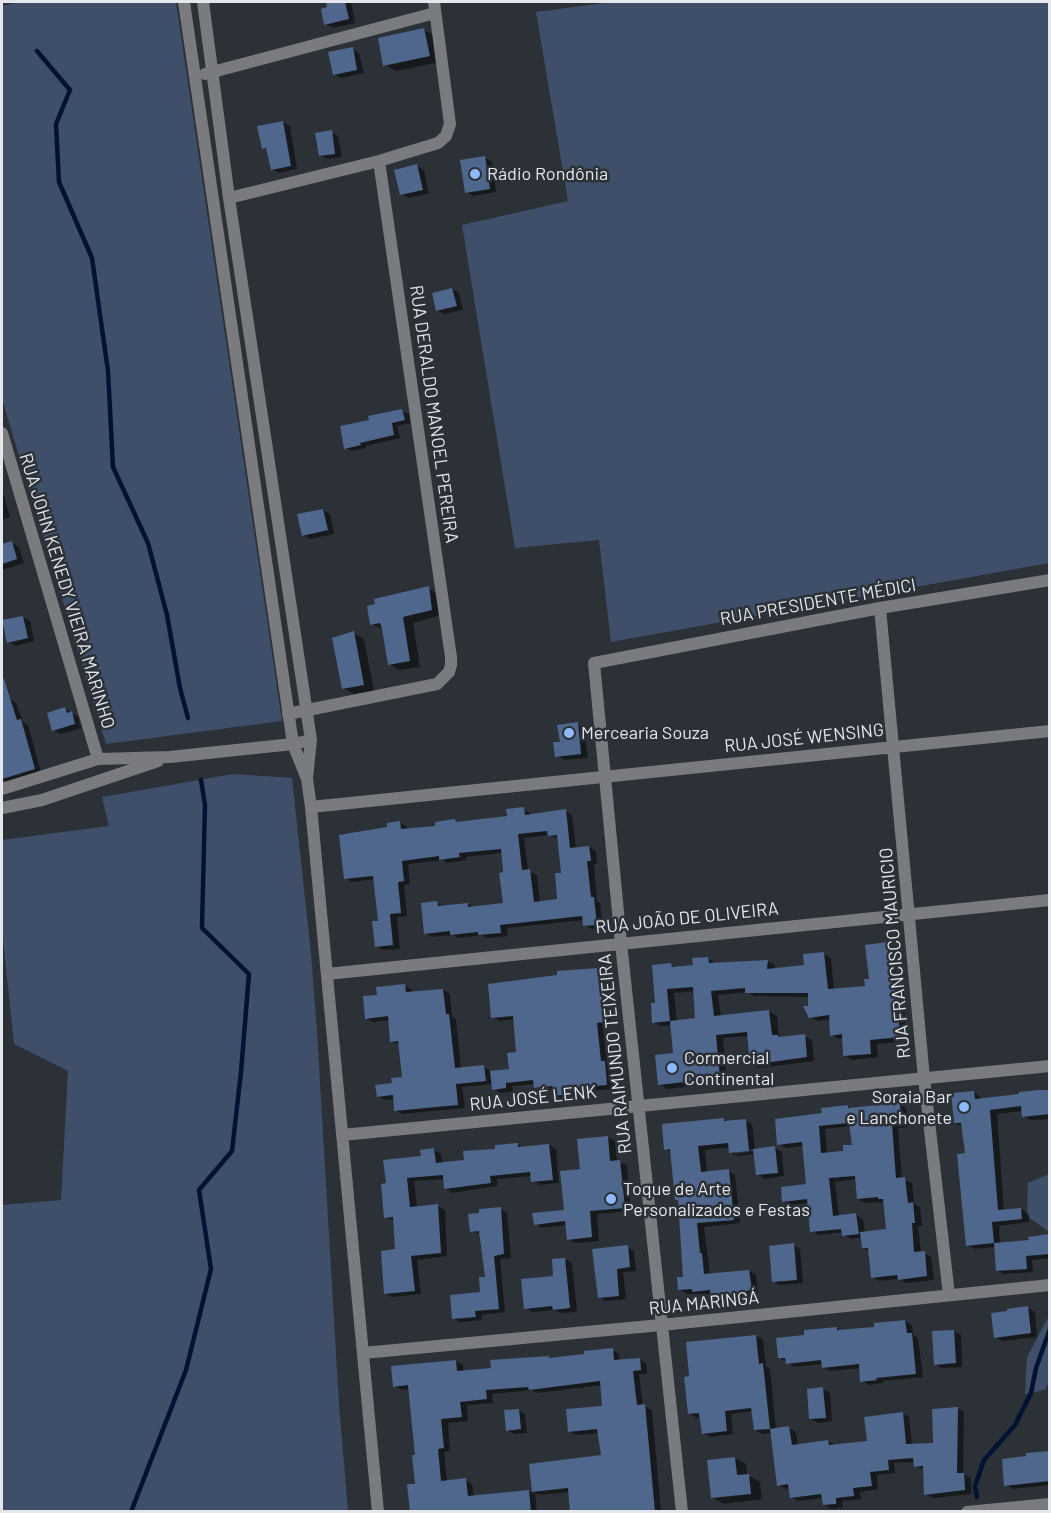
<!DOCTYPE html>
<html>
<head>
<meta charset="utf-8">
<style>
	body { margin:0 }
	#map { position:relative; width:1051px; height:1513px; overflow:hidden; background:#2c3138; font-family:Barlow,sans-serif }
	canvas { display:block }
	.frame { position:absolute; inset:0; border:3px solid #e4e7ec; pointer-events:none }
</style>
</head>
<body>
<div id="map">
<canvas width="1051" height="1513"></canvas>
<div class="frame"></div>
</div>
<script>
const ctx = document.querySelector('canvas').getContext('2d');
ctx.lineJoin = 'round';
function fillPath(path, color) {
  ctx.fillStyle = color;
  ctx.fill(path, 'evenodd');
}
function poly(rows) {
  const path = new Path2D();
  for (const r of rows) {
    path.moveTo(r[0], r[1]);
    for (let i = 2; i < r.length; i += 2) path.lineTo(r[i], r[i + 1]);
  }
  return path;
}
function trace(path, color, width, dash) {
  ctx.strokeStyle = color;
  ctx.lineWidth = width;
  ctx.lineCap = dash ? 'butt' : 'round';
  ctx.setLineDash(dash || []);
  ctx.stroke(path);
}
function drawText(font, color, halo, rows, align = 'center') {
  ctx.font = font + ' Barlow,sans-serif';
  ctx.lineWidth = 5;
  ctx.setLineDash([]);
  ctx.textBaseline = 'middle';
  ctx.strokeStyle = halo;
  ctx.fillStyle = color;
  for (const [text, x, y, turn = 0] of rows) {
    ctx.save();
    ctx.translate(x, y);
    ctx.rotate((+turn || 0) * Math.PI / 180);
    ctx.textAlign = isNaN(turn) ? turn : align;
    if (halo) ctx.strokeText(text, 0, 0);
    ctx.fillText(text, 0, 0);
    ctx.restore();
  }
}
const green = poly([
	[19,2,176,2,282,721,106,744,2,399,2,6],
	[612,2,1049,2,1049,563,611,642,599,540,515,548,462,225,568,201,536,12],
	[233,774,292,778,311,954,317,1032,339,1405,348,1511,2,1511,2,1205,61,1200,68,1071,14,1044,2,929,2,840,109,826,102,797],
	[1049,1174,1049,1232,1027,1216,1028,1183],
	[1049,1316,1049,1382,1045,1390,1025,1394,1027,1357]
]);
const shadow = poly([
	[327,2,351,2,355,23,333,28,326,24,329,8],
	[424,30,435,36,440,62,396,71,385,65],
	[352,49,359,53,364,73,341,78,334,74],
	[283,122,290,126,297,169,279,173,272,169,268,151,263,148],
	[331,132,338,136,342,157,327,159,320,155],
	[485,158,492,162,496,192,474,196,467,192],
	[417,166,424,170,429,193,409,198,402,194],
	[452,289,459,293,463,310,444,314,437,310],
	[402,411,409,414,410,423,397,426,400,438,366,446,366,448,352,451,346,448,371,421],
	[2,494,4,495,10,517,2,520],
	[323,510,330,514,334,534,310,539,303,535],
	[12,543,19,547,24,563,2,570,2,546],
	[428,588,438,594,441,615,413,623,420,667,399,670,389,664,384,630,372,624],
	[23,617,30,621,34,641,16,646,9,642],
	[353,633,364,639,374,691,354,694,343,688],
	[10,699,16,703,23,722,28,725,41,772,8,783,2,779,2,701],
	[65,709,78,717,81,728,60,734,53,730],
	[577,724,584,728,588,758,564,760,557,756,561,743],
	[523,809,530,813,531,816,565,811,572,815,576,849,589,847,596,851,597,864,594,864,597,901,600,903,603,928,592,929,585,925,584,920,507,928,508,936,487,938,482,935,458,938,454,935,432,937,426,933,437,903,444,907,468,904,474,908,504,904,502,853,466,857,466,860,447,863,443,860,408,864,410,884,404,885,407,916,397,917,400,949,383,950,376,946,379,922,375,879,352,882,345,878,389,829,400,823,407,827,407,830,437,827,455,821,459,823,508,817],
	[549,835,559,839,563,874,559,900,540,902,537,875,528,871,524,838],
	[887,944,894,948,897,980,902,982,907,1041,877,1044,878,1057,852,1060,845,1056,843,1038,839,1039,831,1035,831,1019,818,1021,810,1017,809,997,754,996,747,992,718,995,721,1017,769,1011,777,1016,779,1037,804,1036,812,1040,814,1061,759,1068,751,1064,749,1036,723,1038,727,1082,667,1089,660,1084,675,1054,672,1025,661,1026,654,1022,657,1004,671,965,677,968,695,967,708,958,716,964,767,961,775,965,774,970,806,967,824,954,831,958,834,990,867,987],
	[694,991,697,1019,677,1022,674,993],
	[598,969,605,973,612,1025,603,1026,607,1063,612,1066,614,1089,578,1092,578,1098,561,1099,554,1095,554,1090,542,1091,535,1087,535,1084,512,1086,513,1091,501,1093,494,1089,493,1084,462,1087,465,1108,402,1114,395,1110,394,1099,385,1100,378,1096,404,1078,400,1045,391,1041,390,1020,373,1022,366,1018,378,996,405,986,412,990,412,993,443,990,450,994,452,1017,456,1019,461,1069,484,1067,491,1072,511,1070,518,1053,515,1019,500,1021,493,1017],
	[1050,1091,1050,1119,1030,1120,1023,1116,1022,1111,997,1114,1004,1211,1021,1209,1029,1214,1029,1222,999,1226,1000,1244,1030,1241,1050,1237,1050,1258,1032,1260,1033,1272,1004,1274,997,1270,995,1247,975,1249,967,1245,966,1155,963,1127,955,1123,974,1092,981,1097,982,1100],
	[899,1104,906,1108,908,1127,898,1128,902,1179,912,1183,914,1204,920,1207,922,1226,918,1226,921,1253,924,1253,931,1257,934,1280,906,1283,899,1279,879,1281,872,1277,869,1251,863,1248,862,1237,851,1239,844,1235,843,1232,819,1235,812,1231,809,1203,790,1205,783,1201,807,1185,804,1146,786,1148,779,1144,824,1115,847,1106,852,1109],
	[851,1126,853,1146,845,1152,827,1154,825,1129],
	[856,1179,858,1199,865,1203,884,1202,887,1231,865,1233,863,1219,856,1215,839,1217,835,1182],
	[723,1119,728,1122,745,1120,752,1124,755,1149,735,1151,735,1154,775,1148,782,1152,784,1176,765,1179,758,1175,756,1154,737,1156,730,1152,730,1147,705,1150,707,1173,729,1171,735,1175,740,1223,704,1227,710,1275,749,1271,756,1275,758,1294,748,1295,748,1299,719,1303,712,1299,712,1294,687,1294,680,1289,684,1278,680,1201,677,1199,672,1153,666,1149],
	[608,1137,615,1141,617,1162,627,1165,631,1211,597,1214,599,1241,575,1243,568,1239,567,1225,542,1228,535,1224,565,1211],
	[518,1144,523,1148,549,1145,556,1149,559,1183,540,1185,533,1181,532,1176,497,1179,497,1186,452,1193,446,1189,445,1179,414,1181,417,1208,438,1206,445,1210,447,1256,417,1260,421,1294,392,1297,385,1293,397,1250,394,1221,385,1217,387,1185,434,1150,441,1154,442,1164,466,1161],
	[500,1209,507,1213,511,1258,500,1259,505,1312,482,1315,482,1320,460,1322,453,1318,482,1293,486,1278,481,1234,471,1231],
	[793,1245,800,1249,803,1283,780,1285,773,1281],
	[627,1247,634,1251,636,1271,623,1272,626,1299,606,1301,599,1297],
	[565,1259,572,1263,577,1312,561,1313,555,1310,533,1312,526,1308,555,1278],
	[1028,1308,1035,1312,1037,1337,1002,1341,995,1337],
	[905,1321,912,1325,913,1335,918,1338,923,1377,883,1381,883,1383,869,1385,862,1381,861,1368,830,1371,823,1367,823,1364,794,1367,779,1357,806,1336,837,1328,843,1331,876,1328],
	[954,1331,961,1335,962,1367,942,1368,935,1364],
	[756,1336,763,1340,766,1366,770,1369,776,1430,789,1428,796,1432,798,1445,828,1441,836,1446,868,1442,902,1413,909,1417,912,1445,934,1444,957,1408,964,1412,963,1474,971,1478,971,1494,933,1498,926,1494,925,1470,915,1466,915,1462,894,1463,895,1473,877,1475,878,1489,860,1492,861,1499,842,1501,843,1507,831,1509,824,1505,823,1498,798,1501,791,1497,790,1488,786,1489,779,1485,772,1433,762,1434,755,1430,753,1411,731,1414,733,1434,710,1437,703,1433,701,1417,697,1418,690,1414],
	[612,1350,619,1354,620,1361,639,1359,646,1363,647,1374,639,1374,643,1406,652,1410,661,1512,572,1512,570,1492,540,1495,535,1493,537,1512,411,1512,416,1485,416,1456,410,1389,402,1390,395,1386,456,1361,463,1365,464,1372,493,1370,549,1357,552,1359,586,1355],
	[602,1385,604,1407,569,1431,576,1435,599,1433,603,1456,530,1465,534,1494,529,1491,474,1497,472,1484,465,1480,447,1481,444,1452,450,1451,448,1423,468,1421,467,1405,493,1403,492,1394,532,1390,537,1393],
	[823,1389,830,1393,832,1421,818,1423,811,1419],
	[518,1410,525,1414,527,1433,514,1434,507,1430],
	[1050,1453,1050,1485,1013,1489,1006,1485],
	[735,1458,746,1464,747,1475,760,1482,762,1499,723,1504,712,1497]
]);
const stream = poly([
	[37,51,70,90,56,124,59,182,92,258,108,371,113,467,148,543,167,615,180,688,188,718],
	[977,1497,975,1486,984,1460,1015,1425,1031,1393,1036,1368,1050,1329],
	[131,1512,186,1370,211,1269,199,1190,232,1151,241,1072,249,974,202,928,205,805,201,780]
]);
const building = poly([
	[326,2,345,2,349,19,324,25,321,9,327,7],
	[424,28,430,56,383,66,378,38],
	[353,47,357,70,333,75,328,52],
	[283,121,291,166,271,170,266,148,262,149,257,126],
	[332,130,335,154,319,156,315,133],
	[485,156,490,189,465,193,460,160],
	[417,164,423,190,400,195,394,170],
	[452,288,457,306,436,311,432,293],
	[402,409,405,420,392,423,394,435,360,443,361,445,344,449,340,426,369,420,368,416],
	[323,509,328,530,302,536,297,514],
	[12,541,17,559,2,564,2,544],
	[429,586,432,610,403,617,410,661,388,665,382,629,380,623,370,625,367,606,375,604,374,599],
	[23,616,28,638,7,643,2,620],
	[354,631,364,685,342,689,332,638],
	[2,679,4,679,17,720,21,719,35,769,2,779],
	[65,707,67,713,72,711,75,724,52,731,47,713],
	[578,722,581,754,555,757,553,742,560,742,557,725],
	[524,807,525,815,566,809,570,848,589,846,591,861,587,861,591,897,594,897,597,925,583,926,582,916,500,925,501,933,478,935,478,932,450,935,450,931,424,934,421,903,437,901,438,906,468,903,468,907,503,903,499,873,503,872,501,849,459,853,460,857,439,860,439,856,402,861,404,881,398,882,401,913,390,914,393,945,375,947,372,921,378,921,373,876,344,879,339,835,387,827,387,823,400,821,401,829,435,826,435,822,455,819,456,822,507,816,506,809],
	[547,831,548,836,557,835,561,873,555,873,557,899,534,902,530,869,522,870,518,834],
	[887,942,891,977,895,977,900,1037,870,1040,871,1054,843,1056,842,1034,830,1036,829,1015,809,1018,803,1006,808,1006,808,993,745,993,745,988,711,991,714,1016,769,1010,772,1035,778,1035,778,1037,805,1034,807,1057,750,1065,747,1032,716,1035,720,1078,658,1085,655,1055,673,1053,670,1021,652,1023,651,1003,655,1003,652,965,671,963,672,967,693,965,692,958,708,957,709,963,768,960,767,969,804,965,803,954,824,952,828,989,865,986,864,979,869,979,865,945],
	[693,987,695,1018,670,1021,667,989],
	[598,968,605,1022,597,1023,601,1061,605,1061,607,1085,571,1088,572,1094,553,1096,552,1086,534,1088,533,1080,506,1083,506,1088,492,1090,490,1071,509,1069,507,1053,516,1052,513,1016,491,1018,488,984,557,975,557,971],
	[405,984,406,992,443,989,446,1014,449,1014,455,1068,484,1065,486,1081,456,1084,458,1105,394,1111,393,1095,377,1097,375,1085,392,1083,391,1078,402,1077,398,1041,390,1042,388,1016,365,1019,363,996,377,995,376,987],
	[1039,1090,1050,1090,1050,1114,1022,1117,1021,1106,990,1110,998,1210,1021,1208,1022,1219,992,1222,994,1243,966,1246,957,1154,965,1153,961,1123,954,1123,951,1093,974,1091,975,1099,1019,1094,1019,1092],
	[900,1103,901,1123,892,1124,896,1178,905,1177,908,1203,913,1202,915,1223,912,1223,914,1252,925,1251,927,1276,898,1280,897,1275,871,1278,868,1248,862,1248,860,1232,886,1229,883,1199,878,1199,878,1197,857,1199,855,1176,829,1178,833,1216,856,1213,859,1234,842,1236,841,1229,810,1232,807,1199,782,1202,781,1187,806,1184,802,1142,777,1145,775,1119,822,1113,821,1108,848,1105,848,1108],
	[849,1123,852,1145,843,1145,843,1151,821,1153,819,1126],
	[724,1118,724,1121,746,1119,749,1151,729,1153,728,1143,698,1146,701,1172,729,1169,734,1220,697,1223,700,1253,702,1253,704,1274,749,1270,752,1290,741,1292,741,1296,711,1299,710,1290,692,1292,692,1289,678,1290,677,1277,683,1277,678,1200,675,1200,670,1149,664,1150,662,1124],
	[608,1136,610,1161,620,1160,625,1208,590,1211,592,1237,567,1240,565,1221,534,1225,532,1213,564,1210,560,1171,580,1169,577,1139],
	[518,1143,518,1147,549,1144,553,1180,531,1182,530,1172,490,1176,491,1183,444,1189,443,1175,407,1178,410,1207,438,1204,441,1253,411,1256,415,1291,384,1294,381,1251,395,1249,393,1217,384,1218,381,1184,386,1183,383,1160,421,1156,420,1150,434,1148,436,1163,464,1160,463,1151,495,1149,495,1145],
	[775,1146,778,1173,756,1175,753,1149],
	[501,1207,504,1254,494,1256,499,1309,475,1311,476,1317,452,1319,450,1295,480,1292,479,1277,485,1277,479,1231,470,1232,468,1214,479,1213,479,1209],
	[1049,1234,1050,1254,1026,1256,1027,1269,996,1271,994,1243,1029,1240,1028,1237],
	[794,1243,797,1280,772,1282,769,1246],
	[628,1245,630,1267,617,1269,619,1296,598,1298,592,1249],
	[565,1258,570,1308,553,1310,552,1306,524,1309,521,1279,553,1276,552,1259],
	[1028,1306,1031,1333,994,1338,991,1313,1007,1311,1007,1309],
	[905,1320,907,1333,912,1333,916,1374,876,1378,877,1380,860,1382,859,1364,822,1368,821,1360,786,1364,785,1358,778,1358,776,1338,804,1335,804,1330,837,1327,837,1330,874,1327,874,1323],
	[954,1330,956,1363,934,1365,932,1331],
	[756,1335,759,1364,763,1363,770,1429,789,1426,792,1445,828,1440,829,1445,867,1441,864,1417,903,1412,906,1444,933,1443,932,1409,958,1407,957,1473,964,1473,965,1490,924,1495,923,1466,914,1467,913,1458,888,1460,889,1470,870,1472,872,1486,853,1488,854,1496,836,1498,836,1504,823,1505,821,1494,790,1498,788,1484,777,1486,770,1429,754,1430,751,1408,725,1411,727,1431,702,1434,699,1413,688,1414,684,1377,689,1376,686,1342],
	[613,1348,614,1360,640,1358,641,1370,633,1371,637,1405,645,1404,655,1511,570,1512,568,1488,532,1492,529,1464,601,1455,597,1429,568,1432,566,1409,602,1406,600,1381,529,1390,528,1387,486,1390,487,1399,460,1402,462,1417,441,1419,444,1448,438,1449,441,1481,466,1478,468,1496,529,1490,531,1512,410,1512,407,1484,415,1484,412,1455,415,1455,408,1385,393,1387,391,1366,456,1360,457,1371,491,1368,490,1360,549,1356,549,1358,584,1354,584,1351],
	[823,1387,826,1418,809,1419,807,1389],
	[519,1409,521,1429,506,1431,504,1410],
	[1050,1451,1050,1481,1004,1486,1002,1459,1026,1456,1026,1453],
	[735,1457,737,1475,749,1474,751,1494,711,1498,707,1460]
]);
const street = poly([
	[184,2,293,744,307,779,311,807,378,1512],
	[203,2,229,198,311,740,307,778],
	[205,74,435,13],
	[229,198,379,161,438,143,446,136,450,124,434,2],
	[2,433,98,759],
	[880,608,924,1078,949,1295],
	[288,714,437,684,449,672,451,665,451,657,379,161],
	[2,789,98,759,170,757,293,744,311,740],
	[311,807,1050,731],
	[2,808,42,800,158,761],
	[327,974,1050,900],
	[342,1135,1050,1066],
	[363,1353,661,1325,1050,1285],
	[682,1512,621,943,594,663,880,608,1050,580],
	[967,1512,1050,1504]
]);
const markers = [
	[475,174,6,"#90b8fd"],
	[569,733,6,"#90b8fd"],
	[672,1068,6,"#90b8fd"],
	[964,1107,6,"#90b8fd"],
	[611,1199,6,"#90b8fd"]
];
const poiNames = [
	["Rádio Rondônia",487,174],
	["Mercearia Souza",581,733],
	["Cormercial",684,1058],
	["Continental",684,1079],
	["Soraia Bar",952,1097,"right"],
	["e Lanchonete",952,1118,"right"],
	["Toque de Arte",623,1189],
	["Personalizados e Festas",623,1210]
];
const streetNames = [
	["RUA DERALDO MANOEL PEREIRA",434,414,82],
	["RUA JOHN KENEDY VIEIRA MARINHO",67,591,73],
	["RUA PRESIDENTE MÉDICI",818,602,-10],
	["RUA JOSÉ WENSING",804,738,-6],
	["RUA JOÃO DE OLIVEIRA",687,918,-6],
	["RUA FRANCISCO MAURICIO",895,953,-95],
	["RUA RAIMUNDO TEIXEIRA",615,1054,-96],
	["RUA JOSÉ LENK",533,1098,-6],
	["RUA MARINGÁ",704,1303,-6]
];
fillPath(green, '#3f4f69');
fillPath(shadow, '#0007');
trace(stream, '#021232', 4.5);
fillPath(building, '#4f668d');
trace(street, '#797b7f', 12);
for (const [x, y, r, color] of markers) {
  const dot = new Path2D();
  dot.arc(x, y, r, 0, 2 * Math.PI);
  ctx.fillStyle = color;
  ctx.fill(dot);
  trace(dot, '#2c3138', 2);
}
drawText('18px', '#e4e7ec', '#2c3138', poiNames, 'left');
drawText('18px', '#e4e7ec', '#2c3138', streetNames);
</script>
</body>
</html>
